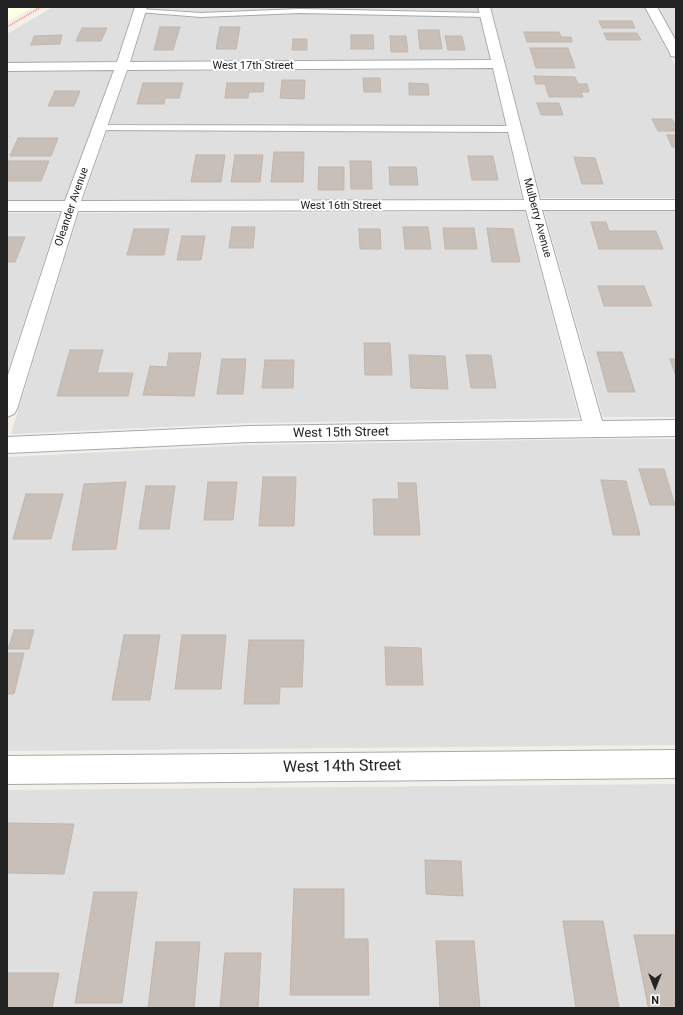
<!DOCTYPE html>
<html>
<head>
<meta charset="utf-8">
<style>
	body { margin:0 }
	#map { position:relative; width:683px; height:1015px; overflow:hidden; background:#f2efe9; font-family:Roboto,sans-serif }
	canvas { display:block }
	.frame { position:absolute; inset:0; border:8px solid #222; pointer-events:none }
	.north { position:absolute; left:635px; top:967px; width:40px; height:40px; -webkit-text-stroke:3px #fff; paint-order:stroke; rotate:180deg; font-size:11px; font-weight:700; line-height:16px; text-align:center; color:#222 }
	.north::after { content:''; display:block; margin:auto; width:14px; height:18px; background:#222; clip-path:polygon(50% 0,100% 100%,50% 72%,0 100%) }
</style>
</head>
<body>
<div id="map">
<canvas width="683" height="1015"></canvas>
<div class="frame"></div>
<div class="north">N</div>
</div>
<script>
const ctx = document.querySelector('canvas').getContext('2d');
ctx.lineJoin = 'round';
function fillPath(path, color) {
  ctx.fillStyle = color;
  ctx.fill(path, 'evenodd');
}
function poly(rows) {
  const path = new Path2D();
  for (const r of rows) {
    path.moveTo(r[0], r[1]);
    for (let i = 2; i < r.length; i += 2) path.lineTo(r[i], r[i + 1]);
  }
  return path;
}
function trace(path, color, width, dash) {
  ctx.strokeStyle = color;
  ctx.lineWidth = width;
  ctx.lineCap = dash ? 'butt' : 'round';
  ctx.setLineDash(dash || []);
  ctx.stroke(path);
}
function drawText(font, color, halo, rows, align = 'center') {
  ctx.font = font + ' Roboto,sans-serif';
  ctx.lineWidth = 4;
  ctx.setLineDash([]);
  ctx.textBaseline = 'middle';
  ctx.strokeStyle = halo;
  ctx.fillStyle = color;
  for (const [text, x, y, turn = 0] of rows) {
    ctx.save();
    ctx.translate(x, y);
    ctx.rotate((+turn || 0) * Math.PI / 180);
    ctx.textAlign = isNaN(turn) ? turn : align;
    if (halo) ctx.strokeText(text, 0, 0);
    ctx.fillText(text, 0, 0);
    ctx.restore();
  }
}
const residential = poly([
	[53,7,134,7,116,62,7,62,7,34],
	[148,7,477,7,490,60,131,62],
	[491,7,644,7,676,67,676,198,541,198],
	[658,7,676,7,676,39],
	[492,69,522,199,83,200,128,71],
	[7,71,113,71,65,200,7,200],
	[544,211,676,211,676,417,603,417],
	[525,212,579,418,250,423,11,434,79,213],
	[7,213,60,213,7,373],
	[597,439,676,439,676,745,7,751,7,457,249,445],
	[676,784,676,1008,7,1008,7,790]
]);
const education = poly([
	[7,7,33,7,7,22]
]);
const building = poly([
	[599,21,632,21,635,28,602,28,599,21],
	[160,27,180,27,173,50,154,50,160,27],
	[220,27,240,27,236,49,216,49,220,27],
	[82,28,107,28,101,41,76,41,82,28],
	[418,30,439,30,442,49,420,49,418,30],
	[524,32,559,32,561,37,571,37,572,42,527,42,524,32],
	[604,33,637,33,641,40,607,40,604,33],
	[62,35,60,44,31,45,34,36,62,35],
	[351,35,373,35,374,49,351,49,351,35],
	[390,36,406,36,408,52,391,52,390,36],
	[445,36,462,36,465,50,448,50,445,36],
	[293,39,307,39,307,50,292,50,293,39],
	[530,48,568,48,575,68,536,68,530,48],
	[534,76,575,77,578,84,587,84,589,92,581,92,583,97,549,97,545,84,536,84,534,76],
	[363,78,380,78,381,92,364,92,363,78],
	[282,80,305,80,304,99,280,98,282,80],
	[143,83,183,83,179,98,165,98,164,104,137,104,143,83],
	[227,83,264,83,263,92,249,92,248,98,225,98,227,83],
	[409,83,428,84,429,95,409,95,409,83],
	[55,91,80,91,74,106,48,106,55,91],
	[537,103,559,103,563,115,541,115,537,103],
	[652,119,672,119,676,126,676,131,658,131,652,119],
	[667,135,676,135,676,147,672,147,667,135],
	[18,138,58,138,51,156,10,156,18,138],
	[274,152,304,152,303,182,271,182,274,152],
	[196,155,225,155,221,182,191,182,196,155],
	[235,155,263,155,260,182,231,182,235,155],
	[468,156,493,156,498,180,472,180,468,156],
	[574,157,595,158,603,184,582,184,574,157],
	[8,161,49,161,41,181,7,181,8,161],
	[350,161,371,161,372,189,351,189,350,161],
	[319,167,344,167,344,190,318,190,319,167],
	[389,167,416,167,418,185,390,185,389,167],
	[591,222,606,222,609,231,656,231,663,249,599,249,591,222],
	[232,227,255,227,253,248,229,248,232,227],
	[403,227,428,227,431,249,405,249,403,227],
	[443,228,474,228,477,249,445,249,443,228],
	[487,228,513,229,520,262,492,262,487,228],
	[134,229,169,229,164,255,127,255,134,229],
	[359,229,380,229,381,249,360,249,359,229],
	[182,236,205,236,201,260,177,260,182,236],
	[7,237,25,237,15,262,7,262,7,237],
	[598,286,644,286,652,306,604,306,598,286],
	[364,343,390,343,392,375,365,375,364,343],
	[70,350,103,350,97,373,133,373,128,396,57,396,70,350],
	[597,352,622,352,635,392,608,392,597,352],
	[169,353,201,353,194,396,143,395,150,366,167,367,169,353],
	[409,355,445,356,448,389,411,388,409,355],
	[466,355,491,355,496,388,471,388,466,355],
	[222,359,246,359,243,394,217,394,222,359],
	[670,359,676,359,676,376,670,359],
	[265,360,294,360,293,388,262,388,265,360],
	[639,469,664,469,675,505,650,505,639,469],
	[263,477,296,477,294,526,259,526,263,477],
	[601,480,626,481,640,535,613,535,601,480],
	[126,482,116,549,72,550,84,484,126,482],
	[208,482,237,482,233,520,204,520,208,482],
	[398,483,416,483,420,535,374,535,373,499,399,499,398,483],
	[146,486,175,486,169,529,139,529,146,486],
	[26,494,63,494,51,539,13,539,26,494],
	[14,630,34,630,29,649,8,649,14,630],
	[124,635,160,635,150,700,112,700,124,635],
	[182,635,226,635,221,689,175,689,182,635],
	[249,640,304,640,302,687,280,687,279,704,244,704,249,640],
	[385,647,421,648,423,685,386,685,385,647],
	[7,653,24,653,14,694,7,694,7,653],
	[7,823,74,824,64,874,7,873,7,823],
	[425,860,461,861,463,896,426,894,425,860],
	[294,889,344,889,344,939,368,939,369,995,290,995,294,889],
	[94,892,137,892,122,1003,75,1003,94,892],
	[563,921,603,921,619,1008,576,1008,563,921],
	[634,935,676,935,676,1006,648,1006,634,935],
	[436,941,474,941,480,1008,440,1008,436,941],
	[156,942,200,942,194,1008,148,1008,156,942],
	[225,953,261,953,258,1008,220,1008,225,953],
	[7,973,59,973,52,1008,7,1008,7,973]
]);
const path = poly([
	[7,27,41,7]
]);
const service = poly([
	[140,9,201,13,300,9,486,13,490,15,486,17,300,13,201,17,138,12,136,11,140,9],
	[100,125,514,126,518,129,514,132,97,130,96,128,97,126,100,125]
]);
const minor = poly([
	[135,7,147,7,130,62,491,60,478,7,490,7,540,200,676,200,676,210,542,210,602,421,676,420,676,436,249,442,7,453,7,437,249,426,582,421,526,210,78,211,17,409,14,414,7,417,7,378,62,211,7,211,7,201,65,201,114,70,7,71,7,63,117,62,135,7],
	[493,68,524,200,81,201,127,70,493,68],
	[645,7,657,7,676,41,676,57,671,56,670,53,645,7],
	[676,750,676,778,7,784,7,756,676,750]
]);
const farStreetnames = [
	["West 17th Street",253,66],
	["West 16th Street",341,206],
	["Oleander Avenue",72,207,-71],
	["Mulberry Avenue",537,218,75]
];
const streetNames = [
	["West 15th Street",341,433,-1]
];
const nearStreetnames = [
	["West 14th Street",342,767,-1]
];
fillPath(residential, '#e0dfdf');
fillPath(education, '#ffffe5');
fillPath(building, '#c7bfb8');
trace(building, '#c4b6ab', 1);
trace(service, '#a9a9a9', 2);
trace(minor, '#a9a9a9', 2);
trace(path, '#fa8072', 1.5, [1, 1]);
fillPath(service, '#fff');
fillPath(minor, '#fff');
drawText('11px', '#222', '#fff', farStreetnames);
drawText('13px', '#222', '#fff', streetNames);
drawText('16px', '#222', '#fff', nearStreetnames);
</script>
</body>
</html>
